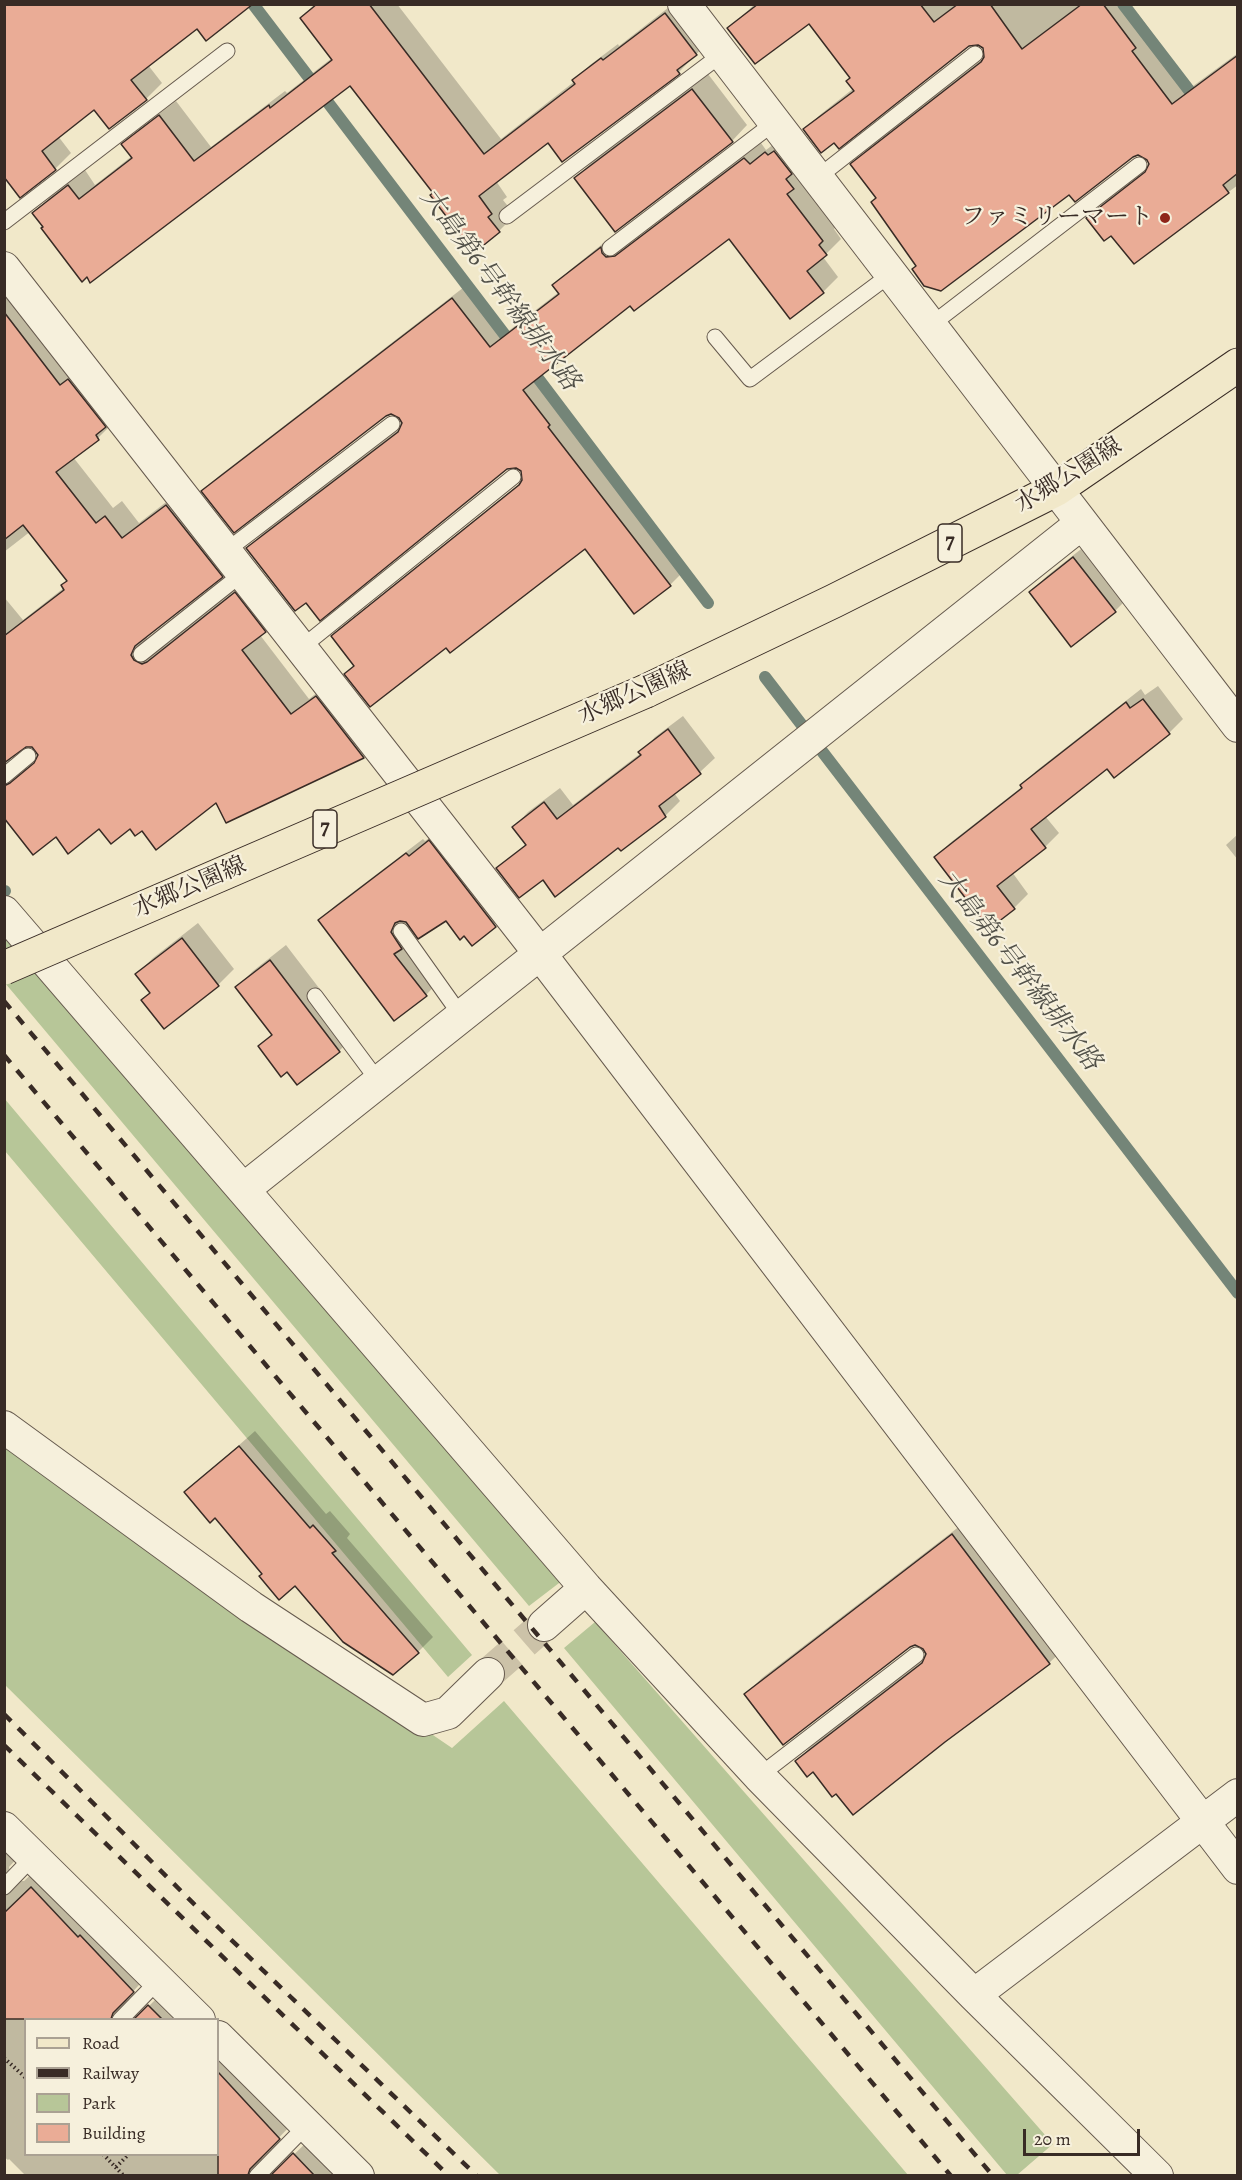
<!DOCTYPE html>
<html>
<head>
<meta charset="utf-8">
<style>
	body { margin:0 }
	#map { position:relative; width:1242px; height:2180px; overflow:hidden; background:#f1e8c9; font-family:Alegreya,serif }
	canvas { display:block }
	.frame { position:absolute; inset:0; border:6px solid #382b25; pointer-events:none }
	.legend { position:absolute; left:24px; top:2018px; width:195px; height:138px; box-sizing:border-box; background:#f6f0dc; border:2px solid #aaa193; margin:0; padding:8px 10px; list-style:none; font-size:18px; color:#382b25 }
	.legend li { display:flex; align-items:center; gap:12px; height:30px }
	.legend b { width:30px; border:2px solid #aaa193 }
	.scale { position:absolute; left:1023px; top:2129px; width:117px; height:27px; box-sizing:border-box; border:3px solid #382b25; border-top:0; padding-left:8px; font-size:18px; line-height:21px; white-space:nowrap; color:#382b25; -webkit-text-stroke:4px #f6f0dc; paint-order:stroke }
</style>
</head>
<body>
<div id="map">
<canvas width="1242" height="2180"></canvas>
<div class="frame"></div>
<ul class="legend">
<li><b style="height:8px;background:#f1e8c9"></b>Road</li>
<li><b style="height:8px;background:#382b25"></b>Railway</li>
<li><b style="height:16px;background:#b7c698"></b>Park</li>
<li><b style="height:16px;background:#eaac96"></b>Building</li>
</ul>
<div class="scale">20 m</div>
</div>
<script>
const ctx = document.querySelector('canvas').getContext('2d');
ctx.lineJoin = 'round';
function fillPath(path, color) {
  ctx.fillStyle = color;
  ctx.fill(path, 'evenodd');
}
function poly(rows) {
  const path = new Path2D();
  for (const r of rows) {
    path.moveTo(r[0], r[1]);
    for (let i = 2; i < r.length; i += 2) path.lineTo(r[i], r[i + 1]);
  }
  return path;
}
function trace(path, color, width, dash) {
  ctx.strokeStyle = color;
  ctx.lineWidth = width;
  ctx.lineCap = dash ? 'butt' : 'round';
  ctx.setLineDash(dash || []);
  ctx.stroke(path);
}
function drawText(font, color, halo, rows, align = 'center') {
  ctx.font = font + ' Alegreya,"Noto Serif JP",serif';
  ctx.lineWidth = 4.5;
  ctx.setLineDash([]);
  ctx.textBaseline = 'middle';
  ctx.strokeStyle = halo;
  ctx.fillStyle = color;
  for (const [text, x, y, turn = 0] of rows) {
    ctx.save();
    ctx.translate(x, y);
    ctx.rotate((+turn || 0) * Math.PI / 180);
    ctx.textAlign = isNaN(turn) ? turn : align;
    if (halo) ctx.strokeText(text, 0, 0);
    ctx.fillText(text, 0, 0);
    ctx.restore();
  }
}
const green = poly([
	[4,935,563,1580,529,1606,5,983],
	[4,1098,472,1655,448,1677,5,1151],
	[4,1437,67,1486,452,1748,504,1701,908,2175,500,2175,5,1685],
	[595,1622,1053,2144,1017,2175,1007,2175,564,1648]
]);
const shadow = poly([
	[315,4,397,4,501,139,575,81,590,65,618,44,619,46,673,4,712,38,679,72,563,160,548,141,496,181,507,197,503,200,515,215,499,231,434,192,351,84,91,281,34,213,50,197,85,170,95,185,132,156,123,145,139,129,176,101,211,147,285,91,287,93,332,58,302,18],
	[755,4,1131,4,1151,31,1147,34,1189,89,1238,53,1238,185,1134,262,1112,234,1088,218,1104,202,1149,168,1150,164,1148,158,1138,154,1069,193,917,265,877,197,852,164,868,148,985,57,986,53,980,44,968,45,834,141,805,129,821,114,854,88,852,77,810,22,729,28],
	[197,27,148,65,162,83,146,99,109,127,95,108,58,136,71,153,55,169,20,195,4,175],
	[708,74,747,125,732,141,576,178,592,162],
	[782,138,837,225,834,229,841,239,823,257,838,277,823,292,729,237,630,304,539,375,564,408,562,410,686,569,670,585,634,612,585,547,446,646,346,674,355,665,333,636,349,621,524,480,522,471,516,466,506,468,248,548,263,533,402,427,403,423,400,417,391,413,203,491,219,476,468,284,506,333,559,292,554,285,570,270,616,233,617,238,622,242,633,241,761,143,766,150],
	[4,265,114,422,98,438,73,457,113,508,122,501,139,523,183,489,238,559,222,576,149,633,147,637,150,644,159,648,165,646,252,577,281,615,260,635,309,699,333,680,379,740,363,757,227,821,217,801,142,829,99,826,56,835,4,815,4,597,23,620,65,587,68,580,31,531,4,552],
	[31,745,39,753,39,758,28,768,17,769,10,761,11,756,22,747],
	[1090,542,1131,595,1115,611,1071,645,1031,592,1047,576],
	[1158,686,1183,719,1169,733,1107,767,1045,816,1059,833,1045,847,1012,872,1028,894,1014,908,990,926,936,857,950,843,1023,786,1036,771,1141,689,1145,695],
	[683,716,715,758,700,772,674,793,680,801,665,816,621,849,619,845,543,878,498,869,527,843,514,827,528,812,560,788,573,805,641,753,655,737],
	[445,826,511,910,472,944,446,919,416,933,410,939,441,979,426,995,320,920,336,905,423,839,425,841],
	[1238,834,1238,860,1226,845],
	[198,923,234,969,218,985,151,992,137,974,153,958],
	[286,945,355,1035,339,1051,287,1070,260,1046,273,1033,237,987,253,971],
	[255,1431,326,1514,330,1511,350,1534,347,1538,433,1637,418,1652,295,1583,264,1573,216,1516,186,1492],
	[969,1519,1065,1648,1049,1663,837,1792,813,1770,797,1761,812,1745,925,1658,927,1654,924,1647,915,1644,746,1694,762,1678],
	[4,1833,23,1852,9,1867,12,1878,17,1881,24,1881,38,1868,148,1975,128,1997,125,2006,129,2012,139,2015,143,2012,164,1991,200,2020,26,2020,26,2154,218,2154,218,2038,294,2122,265,2152,262,2158,265,2167,271,2171,280,2168,310,2139,354,2176,26,2176,9,2159,8,2160,4,2157]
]);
const stream = poly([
	[253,4,514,347],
	[1123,4,1198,102],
	[528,365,708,603],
	[765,677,1238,1293],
	[4,891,5,891]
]);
const building = poly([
	[4,4,253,4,206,41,197,29,131,80,147,100,109,129,94,110,42,151,56,170,20,198,4,177,4,4],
	[317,4,369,4,484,154,575,84,572,80,601,58,603,60,665,13,697,55,677,70,680,74,562,162,548,143,479,196,492,214,488,217,500,232,474,253,430,195,433,193,350,86,90,283,87,277,82,282,41,228,43,227,32,213,68,185,79,199,132,158,121,144,159,115,194,161,269,105,270,108,332,60,300,18,317,4],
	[758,4,920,4,934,22,958,4,990,4,1022,49,1082,4,1103,4,1136,48,1132,51,1172,104,1238,55,1238,173,1223,185,1229,193,1134,264,1111,236,1104,241,1086,218,1145,172,1149,164,1147,160,1138,155,1133,157,1075,202,1069,195,941,291,924,286,912,269,916,266,871,202,876,198,850,164,981,62,984,57,983,48,978,45,969,46,839,149,834,143,821,153,803,129,854,91,846,81,850,78,809,24,755,64,727,28,758,4],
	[692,89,733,142,615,232,574,178,692,89],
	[774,151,792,174,786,179,794,189,787,194,823,241,819,245,827,255,807,271,824,293,790,319,729,239,634,311,630,306,523,390,550,425,548,427,671,586,634,614,585,549,450,653,446,648,370,707,344,674,354,666,331,636,519,485,522,480,521,471,516,468,507,469,320,621,306,603,295,611,246,548,398,432,402,423,399,418,391,414,386,416,234,533,201,491,452,298,490,347,559,294,552,285,601,247,602,253,606,257,615,256,744,158,750,164,765,152,768,155,774,151],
	[4,312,60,385,68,379,106,427,96,435,99,440,56,472,96,523,105,516,122,538,166,505,223,577,135,646,131,655,134,660,142,664,147,662,235,592,266,632,242,650,291,714,316,696,364,758,226,823,216,803,156,850,142,831,135,836,130,829,111,844,99,829,68,854,56,837,33,855,4,818,4,786,10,783,34,763,38,755,32,747,26,747,4,763,4,636,64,590,61,585,67,581,23,525,4,540,4,312],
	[1073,557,1116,612,1071,647,1029,592,1073,557],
	[1143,699,1170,734,1114,778,1107,769,1031,829,1046,848,997,886,1015,909,989,929,934,857,1022,788,1020,785,1126,702,1130,708,1143,699],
	[668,729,701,774,659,806,666,817,621,851,618,848,555,897,543,880,519,898,496,868,526,845,512,827,544,802,557,819,641,755,638,752,668,729],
	[429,840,496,927,472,946,464,936,460,940,446,921,418,939,406,922,400,921,395,923,391,932,402,949,394,954,427,996,394,1021,318,920,406,853,409,856,429,840],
	[182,938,219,986,164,1029,141,1000,150,993,135,974,182,938],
	[270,960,340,1052,297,1085,287,1072,281,1077,258,1046,272,1035,235,987,270,960],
	[239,1446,310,1528,313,1525,336,1551,332,1553,419,1653,393,1675,343,1642,295,1586,279,1600,259,1576,262,1574,215,1518,210,1523,184,1492,239,1446],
	[952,1534,1050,1664,945,1742,853,1815,836,1794,832,1797,813,1772,807,1777,795,1761,922,1663,926,1654,923,1649,915,1645,910,1647,783,1745,744,1694,952,1534],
	[31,1887,78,1937,80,1935,134,1992,113,2013,111,2019,4,2019,4,1913,31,1887],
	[148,2005,162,2019,134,2019,148,2005],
	[218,2072,280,2139,250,2169,248,2175,218,2175,218,2072],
	[293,2153,314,2175,271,2175,293,2153]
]);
const streetTunnel = poly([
	[488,1674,544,1625]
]);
const path = poly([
	[4,2058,26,2078],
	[103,2154,124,2176],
	[116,2167,129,2154]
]);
const lane = poly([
	[817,178,975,54],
	[507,216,722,54],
	[4,222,227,51],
	[610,248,775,122],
	[931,325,1139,165],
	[715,337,750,379,891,274],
	[226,551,392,424],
	[301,648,513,477],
	[141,654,243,573],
	[4,776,28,756],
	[401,931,462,1017],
	[315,996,379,1082],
	[759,1776,916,1655],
	[4,1887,34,1856],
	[120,2020,159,1980],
	[257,2176,307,2125]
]);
const street = poly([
	[684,4,1238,726],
	[4,268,541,955,1238,1868],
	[4,912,586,1588,759,1776,974,1995,1157,2176],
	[244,1189,1082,523],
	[4,1427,251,1607,423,1720,448,1713,488,1674],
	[544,1625,586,1588],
	[4,1828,199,2020],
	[974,1995,1238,1795],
	[218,2037,358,2176]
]);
const primary = poly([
	[646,691,834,601,1057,489,1238,365]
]);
const rail = poly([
	[4,1001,993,2176],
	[4,1055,951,2176],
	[4,1714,195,1905,477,2176],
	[4,1745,449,2176]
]);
const primaryBridge = poly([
	[4,968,646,691]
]);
const markers = [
	[1165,218,6,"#8f2418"]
];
const shields = [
	[950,543,24],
	[325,829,24]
];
const shieldNames = [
	["7",950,543],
	["7",325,829]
];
const poiNames = [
	["ファミリーマート",1153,218]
];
const streetNames = [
	["水郷公園線",1069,476,-32],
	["水郷公園線",635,694,-24],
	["水郷公園線",190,888,-23]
];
const waterNames = [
	["大島第6号幹線排水路",499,290,53],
	["大島第6号幹線排水路",1019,971,52]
];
fillPath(green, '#b7c698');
fillPath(shadow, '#0003');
trace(stream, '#748578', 12);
fillPath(building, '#eaac96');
trace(building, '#382b25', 1.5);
trace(streetTunnel, '#ccc2a8', 32, [32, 16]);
trace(lane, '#665a4e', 17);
trace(street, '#665a4e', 34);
trace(primary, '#382b25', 35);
trace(path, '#382b25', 4, [1.5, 3]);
trace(lane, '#f6f0dc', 15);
trace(street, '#f6f0dc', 32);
trace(primary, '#f1e8c9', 33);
trace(rail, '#382b25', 4.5, [10, 10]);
trace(primaryBridge, '#382b25', 35, []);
trace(primaryBridge, '#f1e8c9', 33);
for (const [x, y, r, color] of markers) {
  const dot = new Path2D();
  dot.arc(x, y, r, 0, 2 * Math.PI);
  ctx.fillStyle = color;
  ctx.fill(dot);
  trace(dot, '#f6f0dc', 2);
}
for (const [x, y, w] of shields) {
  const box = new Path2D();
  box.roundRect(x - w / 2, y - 19, w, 38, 4.5);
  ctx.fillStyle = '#f6f0dc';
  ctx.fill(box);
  trace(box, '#382b25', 1.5);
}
drawText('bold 22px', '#382b25', null, shieldNames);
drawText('24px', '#382b25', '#f6f0dc', poiNames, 'right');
drawText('24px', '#382b25', '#f6f0dc', streetNames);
drawText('italic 26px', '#515048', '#f6f0dc', waterNames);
</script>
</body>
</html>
